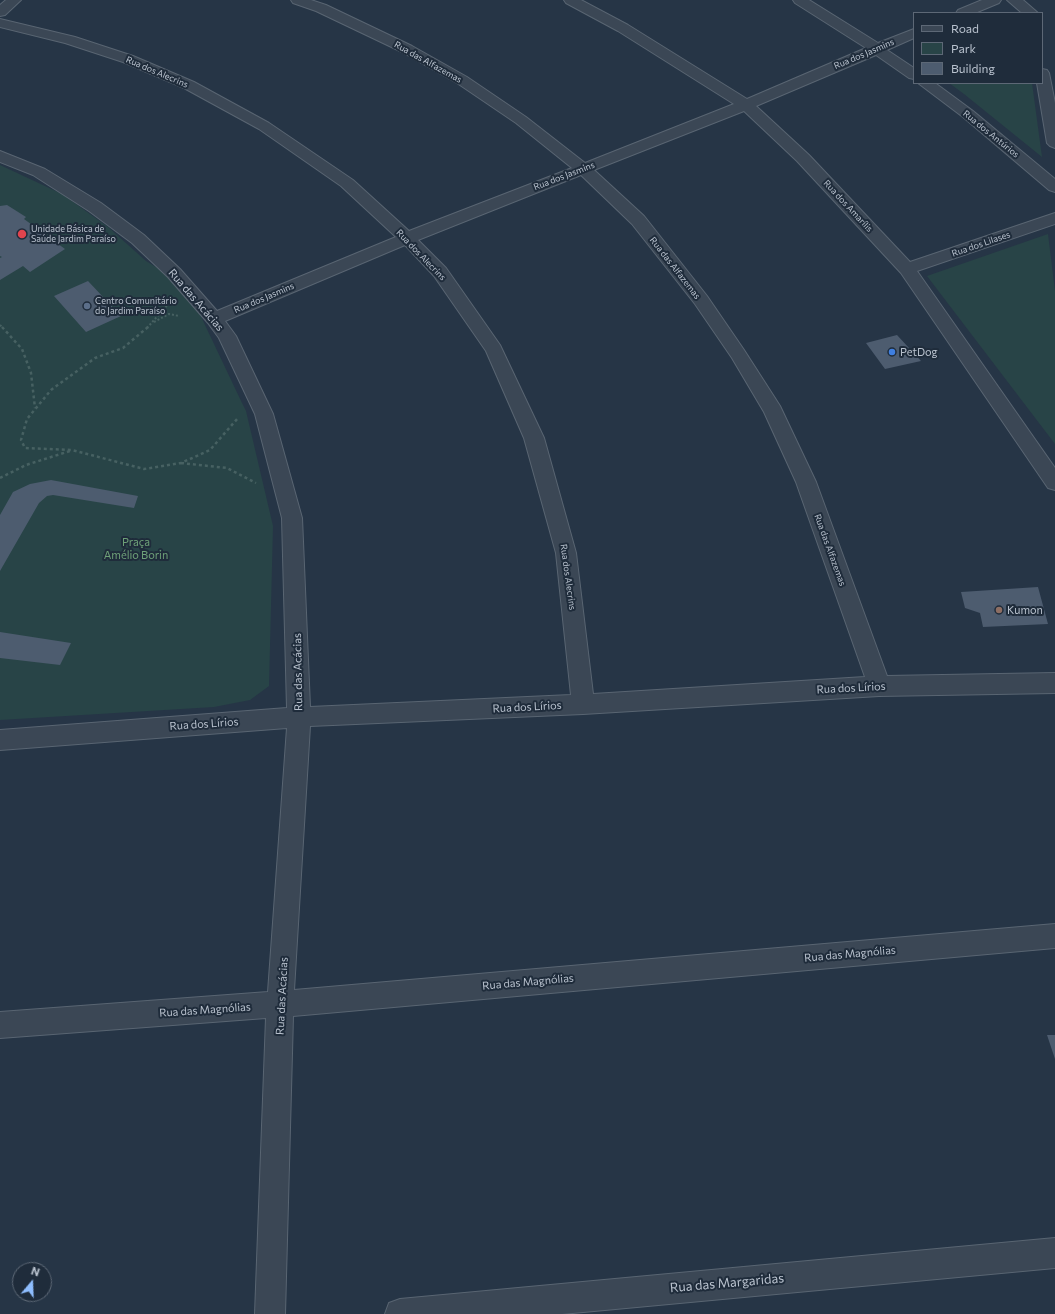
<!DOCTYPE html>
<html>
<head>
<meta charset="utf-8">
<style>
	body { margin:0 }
	#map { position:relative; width:1055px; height:1314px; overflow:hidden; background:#263546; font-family:Commissioner,sans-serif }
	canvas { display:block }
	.legend { position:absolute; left:913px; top:12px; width:130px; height:72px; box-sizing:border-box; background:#1f2c3b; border:1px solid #5d6876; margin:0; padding:5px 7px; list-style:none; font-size:12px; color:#b9c2ce }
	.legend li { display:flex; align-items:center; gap:8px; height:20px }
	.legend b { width:20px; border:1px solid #5d6876 }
	.north { position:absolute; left:12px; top:1262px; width:40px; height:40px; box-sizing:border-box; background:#1f2c3b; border:1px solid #5d6876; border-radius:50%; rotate:19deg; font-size:11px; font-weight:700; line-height:16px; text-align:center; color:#b9c2ce }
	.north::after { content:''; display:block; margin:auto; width:14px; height:18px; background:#8ebdfe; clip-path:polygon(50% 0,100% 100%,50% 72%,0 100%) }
</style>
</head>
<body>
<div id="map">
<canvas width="1055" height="1314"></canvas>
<ul class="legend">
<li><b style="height:5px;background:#3b4755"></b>Road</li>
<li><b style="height:11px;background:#284447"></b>Park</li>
<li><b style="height:11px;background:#4d5c6f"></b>Building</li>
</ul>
<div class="north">N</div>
</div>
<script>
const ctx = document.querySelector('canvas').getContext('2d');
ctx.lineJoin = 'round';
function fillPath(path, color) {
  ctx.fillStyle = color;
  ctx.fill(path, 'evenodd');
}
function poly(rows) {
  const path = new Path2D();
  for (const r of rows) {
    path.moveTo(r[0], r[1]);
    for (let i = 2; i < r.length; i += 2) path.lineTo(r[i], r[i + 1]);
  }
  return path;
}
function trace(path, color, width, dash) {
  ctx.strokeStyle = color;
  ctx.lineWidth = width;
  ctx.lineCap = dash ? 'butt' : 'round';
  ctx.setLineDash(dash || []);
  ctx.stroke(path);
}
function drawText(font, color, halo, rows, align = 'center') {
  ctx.font = font + ' Commissioner,sans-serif';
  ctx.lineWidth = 4;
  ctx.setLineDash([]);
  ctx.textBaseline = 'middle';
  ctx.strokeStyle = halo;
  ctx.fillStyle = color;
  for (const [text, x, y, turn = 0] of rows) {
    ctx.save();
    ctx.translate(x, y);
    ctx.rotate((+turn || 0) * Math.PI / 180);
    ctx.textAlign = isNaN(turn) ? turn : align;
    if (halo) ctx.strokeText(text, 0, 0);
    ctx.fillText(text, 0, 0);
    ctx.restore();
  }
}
const green = poly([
	[949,83,1032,83,1042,157,964,94],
	[0,165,62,194,108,227,146,261,186,285,242,403,246,411,273,526,269,686,250,700,214,707,0,720],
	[1048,234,1055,291,1055,444,927,276]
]);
const building = poly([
	[7,205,26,217,24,219,65,249,30,272,23,266,0,280,0,258,2,257,0,256,0,206],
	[88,281,121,316,86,332,54,296],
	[897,335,921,361,885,369,866,343],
	[51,480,138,496,134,508,53,495,47,496,39,503,0,571,0,515,13,492,30,484],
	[1038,587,1048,624,983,627,980,613,965,608,961,592],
	[0,632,71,643,60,665,0,658],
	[1047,1035,1055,1035,1055,1059]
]);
const pathFar1 = poly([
	[154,322,169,314,179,316],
	[0,325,3,328],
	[147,328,169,303]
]);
const path = poly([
	[2,327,22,349,31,373,35,408],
	[148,327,123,348,95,358,51,390,27,419,21,440,25,448,72,450,144,469,181,463,210,450,238,418],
	[181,463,227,468,256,483],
	[0,478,26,465,70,451]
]);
const minor = poly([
	[6,0,21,0,5,15,0,16,0,5,6,0],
	[291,0,311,0,326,5,412,46,467,77,526,117,585,163,734,104,618,31,566,3,564,0,581,0,628,25,747,99,866,48,795,3,793,0,809,0,878,43,914,29,914,38,887,50,914,68,914,79,909,78,876,55,756,106,809,155,910,262,1055,213,1055,224,917,271,1055,468,1055,490,1048,488,901,273,797,161,744,111,594,170,644,216,707,296,744,350,780,406,816,482,887,676,1055,673,1055,693,879,696,583,714,310,726,294,990,1055,924,1055,948,293,1016,285,1314,255,1314,266,1018,0,1038,0,1012,268,992,287,728,0,750,0,730,287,708,282,518,255,414,219,338,208,323,168,277,132,243,89,211,33,175,0,162,0,151,45,169,101,203,144,235,180,269,217,311,396,237,341,186,259,129,184,88,123,62,65,43,0,27,0,19,75,37,133,56,194,82,269,123,353,180,409,231,572,168,516,123,457,83,402,52,316,11,293,3,291,0],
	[581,175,632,224,695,304,732,358,764,412,796,482,865,677,593,694,576,553,544,438,500,345,446,268,418,240,581,175],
	[405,245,434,276,486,351,524,438,556,553,571,695,310,707,302,518,273,414,236,336,225,321,405,245],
	[982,0,1001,0,999,3,975,13,956,13,958,10,982,0],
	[1007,0,1023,0,1038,13,1022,13,1007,0],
	[1042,69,1047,70,1049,73,1055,103,1055,148,1050,146,1047,143,1037,83,1042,83,1042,69],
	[918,83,935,83,973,111,1055,179,1055,192,1049,190,963,117,918,83],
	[1055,1238,1055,1268,562,1314,385,1314,389,1303,400,1299,1055,1238]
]);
const markers = [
	[22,234,5,"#e0444e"],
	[87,306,4,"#5c6f8a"],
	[892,352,4,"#3f7fe0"],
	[999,610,4,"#8d6e63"]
];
const farStreetnames = [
	["Rua dos Jasmins",864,54,-23],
	["Rua das Alfazemas",428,62,29],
	["Rua dos Alecrins",157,72,23],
	["Rua dos Antúrios",991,134,39],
	["Rua dos Jasmins",564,176,-21],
	["Rua dos Amarílis",848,206,47],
	["Rua dos Lilases",981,244,-19],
	["Rua dos Alecrins",421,255,46],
	["Rua das Alfazemas",675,268,52],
	["Rua dos Jasmins",264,298,-23],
	["Rua das Alfazemas",830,550,70],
	["Rua dos Alecrins",568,577,82]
];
const farPoinames = [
	["Unidade Básica de",31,229],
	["Saúde Jardim Paraíso",31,239],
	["Centro Comunitário",95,301],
	["do Jardim Paraíso",95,311]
];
const streetNames = [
	["Rua das Acácias",196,300,49],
	["Rua das Acácias",298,672,-91],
	["Rua dos Lírios",851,688,-3],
	["Rua dos Lírios",527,707,-3],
	["Rua dos Lírios",204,724,-4],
	["Rua das Magnólias",850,954,-5],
	["Rua das Magnólias",528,982,-5],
	["Rua das Acácias",282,996,-87],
	["Rua das Magnólias",205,1010,-4]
];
const poiNames = [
	["PetDog",900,352],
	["Kumon",1007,610]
];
const parkNames = [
	["Praça",136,542],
	["Amélio Borin",136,555]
];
const nearStreetnames = [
	["Rua das Margaridas",727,1283,-5]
];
fillPath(green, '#284447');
fillPath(building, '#4d5c6f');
trace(minor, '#596572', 2);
trace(pathFar1, '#476162', 2, [2, 2]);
trace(path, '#476162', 2.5, [3, 3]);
fillPath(minor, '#3b4755');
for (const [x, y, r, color] of markers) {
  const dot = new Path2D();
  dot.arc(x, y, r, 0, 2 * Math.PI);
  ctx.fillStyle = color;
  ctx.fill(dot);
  trace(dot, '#1f2c3b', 1.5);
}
drawText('9px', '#b9c2ce', '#1f2c3b', farStreetnames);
drawText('9px', '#b9c2ce', '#1f2c3b', farPoinames, 'left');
drawText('11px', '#b9c2ce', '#1f2c3b', streetNames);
drawText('11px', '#b9c2ce', '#1f2c3b', poiNames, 'left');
drawText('11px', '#6ea178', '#1f2c3b', parkNames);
drawText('13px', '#b9c2ce', '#1f2c3b', nearStreetnames);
</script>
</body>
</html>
